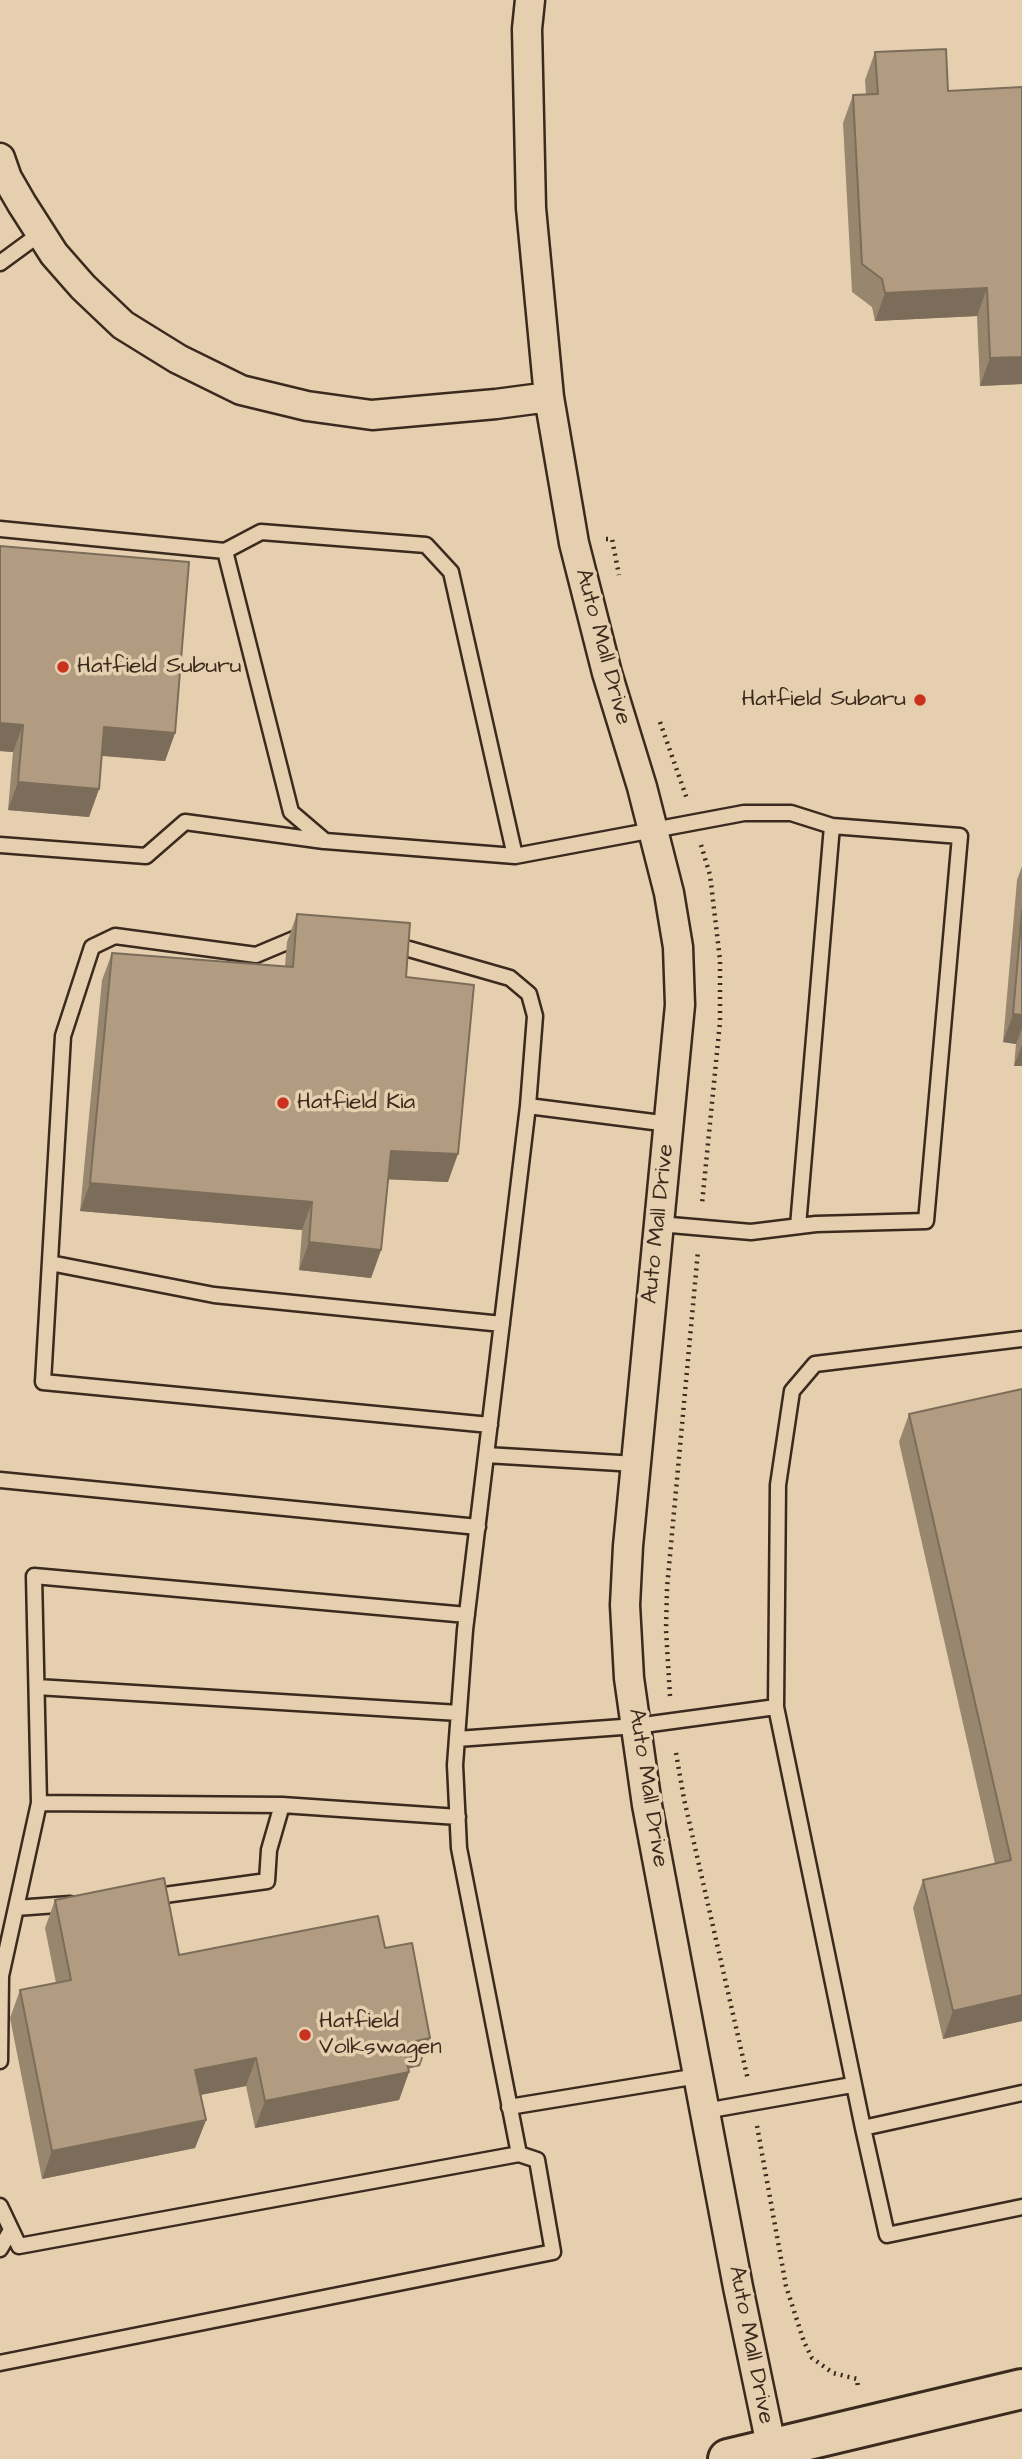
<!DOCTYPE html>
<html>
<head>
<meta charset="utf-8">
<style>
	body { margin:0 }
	canvas { display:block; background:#e5cfae }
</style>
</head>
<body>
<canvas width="1022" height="2459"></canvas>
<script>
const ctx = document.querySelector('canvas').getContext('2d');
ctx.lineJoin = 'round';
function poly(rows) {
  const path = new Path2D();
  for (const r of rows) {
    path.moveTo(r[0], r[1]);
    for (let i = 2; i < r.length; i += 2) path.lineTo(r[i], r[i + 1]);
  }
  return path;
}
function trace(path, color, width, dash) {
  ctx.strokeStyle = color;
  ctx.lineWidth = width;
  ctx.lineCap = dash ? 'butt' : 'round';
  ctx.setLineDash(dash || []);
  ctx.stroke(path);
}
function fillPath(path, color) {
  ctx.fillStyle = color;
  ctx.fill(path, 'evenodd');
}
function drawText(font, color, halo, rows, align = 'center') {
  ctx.font = font + ' "Architects Daughter",sans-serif';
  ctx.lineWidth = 7;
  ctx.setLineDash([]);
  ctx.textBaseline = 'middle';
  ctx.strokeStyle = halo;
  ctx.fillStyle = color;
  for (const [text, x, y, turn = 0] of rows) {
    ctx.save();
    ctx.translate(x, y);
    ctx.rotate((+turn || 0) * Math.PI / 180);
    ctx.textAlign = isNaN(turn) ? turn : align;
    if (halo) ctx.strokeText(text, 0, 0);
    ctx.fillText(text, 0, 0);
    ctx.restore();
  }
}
const path = poly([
	[606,539,612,539,619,575],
	[660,722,687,799],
	[701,845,710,875,720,960,720,1022,702,1204],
	[670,1696,666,1630,667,1588,698,1251],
	[676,1753,684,1799,748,2080],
	[757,2126,786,2286,804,2342,812,2358,833,2373,857,2379,858,2388]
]);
const service = poly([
	[0,263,41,233],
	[0,529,225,551,261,532,426,545,451,572,515,856,325,841,291,812,225,551],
	[0,845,146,856,185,822,324,841],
	[515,856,744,813,791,813,832,826,960,836,926,1221,816,1224,751,1232,659,1224],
	[306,934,256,955,115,936,92,947,63,1036,43,1382,490,1425],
	[528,1106,669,1124],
	[798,1226,832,826],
	[50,1263,214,1295,502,1324],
	[1022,1339,815,1364,792,1391,778,1485,776,1707,863,2128,1022,2093],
	[486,1455,636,1464],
	[0,1480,478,1527],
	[37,1687,459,1713],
	[457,1739,636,1726,776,1707],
	[39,1803,34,1576,467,1615],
	[150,1897,267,1881,269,1850,282,1805],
	[16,1908,70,1904],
	[0,2061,1,1976,39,1803,282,1805,458,1817],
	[509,2107,698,2076],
	[705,2111,852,2085],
	[863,2128,887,2235,1022,2207],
	[0,2206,19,2246,519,2154,459,1848,455,1765,465,1630,528,1106,535,1016,529,994,510,978,409,949,392,946],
	[0,2249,11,2230],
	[0,2363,553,2252,537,2160,519,2154]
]);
const minor = poly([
	[530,0,527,29,531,208,549,397,574,543,607,673,642,787,669,893,678,947,680,1005,628,1546,625,1605,629,1678,647,1805,738,2287,772,2450],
	[0,158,7,178,22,204,54,254,83,287,123,325,178,359,241,390,307,406,372,415,496,404,549,397]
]);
const secondary = poly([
	[728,2459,1022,2389]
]);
const wall = poly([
	[875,52,948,91,1022,87,1022,384,980,386,977,316,875,321,872,307,852,292,843,123,853,95,866,94,865,80],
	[0,546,175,733,165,761,102,756,99,789,89,817,8,810,13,752,0,751],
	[1022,866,1022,1066,1014,1066,1016,1044,1003,1042,1017,880],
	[297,914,406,977,448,1182,388,1179,381,1250,371,1278,299,1270,302,1230,80,1211,102,980,112,953,285,966,287,942],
	[1022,1389,1022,2021,943,2039,913,1908,923,1880,995,1864,899,1442,909,1414],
	[55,1900,179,1955,385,1948,420,2066,408,2068,409,2072,399,2100,255,2128,246,2086,200,2095,206,2120,195,2148,42,2179,10,2018,20,1990,56,1983,45,1928]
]);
const shadedWall = poly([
	[987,288,977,316,875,321,885,293],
	[1022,357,1022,384,980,386,990,358],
	[0,723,23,725,13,752,0,751],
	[104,727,175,733,165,761,94,755],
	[18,782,99,789,89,817,8,810],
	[1013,1014,1022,1015,1022,1028,1016,1044,1003,1042],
	[1022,1045,1022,1066,1014,1066],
	[391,1151,458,1154,448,1182,381,1179],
	[90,1183,312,1202,302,1230,80,1211],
	[309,1242,381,1250,371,1278,299,1270],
	[1022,1995,1022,2021,943,2039,953,2011],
	[430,2038,420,2066,393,2072,403,2044],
	[256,2058,246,2086,185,2098,195,2070],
	[409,2072,399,2100,255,2128,265,2101],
	[206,2120,195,2148,42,2179,52,2151]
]);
const building = poly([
	[946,49,948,91,1022,87,1022,357,990,358,987,288,885,293,882,279,862,264,853,95,878,94,875,52,946,49],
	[0,546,189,562,175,733,104,727,99,789,18,782,23,725,0,723,0,546],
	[1022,911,1022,1015,1013,1014,1022,911],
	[297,914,410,923,406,977,474,985,458,1154,391,1151,381,1250,309,1242,312,1202,90,1183,112,953,293,967,297,914],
	[1022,1389,1022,1995,953,2011,923,1880,1011,1860,909,1414,1022,1389],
	[164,1878,179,1955,378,1916,385,1948,412,1943,430,2038,403,2044,409,2072,265,2101,256,2058,195,2070,206,2120,52,2151,20,1990,71,1980,55,1900,164,1878]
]);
const markers = [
	[63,667,7,"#c8321e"],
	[920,700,7,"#c8321e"],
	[283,1103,7,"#c8321e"],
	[305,2035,7,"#c8321e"]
];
const streetNames = [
	["Auto Mall Drive",602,647,75],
	["Auto Mall Drive",659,1224,-84],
	["Auto Mall Drive",647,1788,81],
	["Auto Mall Drive",750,2345,79]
];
const poiNames = [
	["Hatfield Suburu",77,667],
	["Hatfield Subaru",906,700,"right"],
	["Hatfield Kia",297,1103],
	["Hatfield",319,2022],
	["Volkswagen",319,2048]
];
trace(service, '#3b2a1e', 19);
trace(minor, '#3b2a1e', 33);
trace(secondary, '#3b2a1e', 44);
trace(path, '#3b2a1e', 4.5, [2, 5]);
trace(service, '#e5cfae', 14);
trace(minor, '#e5cfae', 28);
trace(secondary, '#e5cfae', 38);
fillPath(wall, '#98866f');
fillPath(shadedWall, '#7c6d5a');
fillPath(building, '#b19c81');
trace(building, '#7c6d5a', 2);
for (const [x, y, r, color] of markers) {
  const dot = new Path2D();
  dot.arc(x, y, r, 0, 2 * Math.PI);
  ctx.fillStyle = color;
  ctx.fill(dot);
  trace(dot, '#e5cfae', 2.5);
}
drawText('23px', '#3b2a1e', '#e5cfae', streetNames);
drawText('23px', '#3b2a1e', '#e5cfae', poiNames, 'left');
</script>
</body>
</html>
